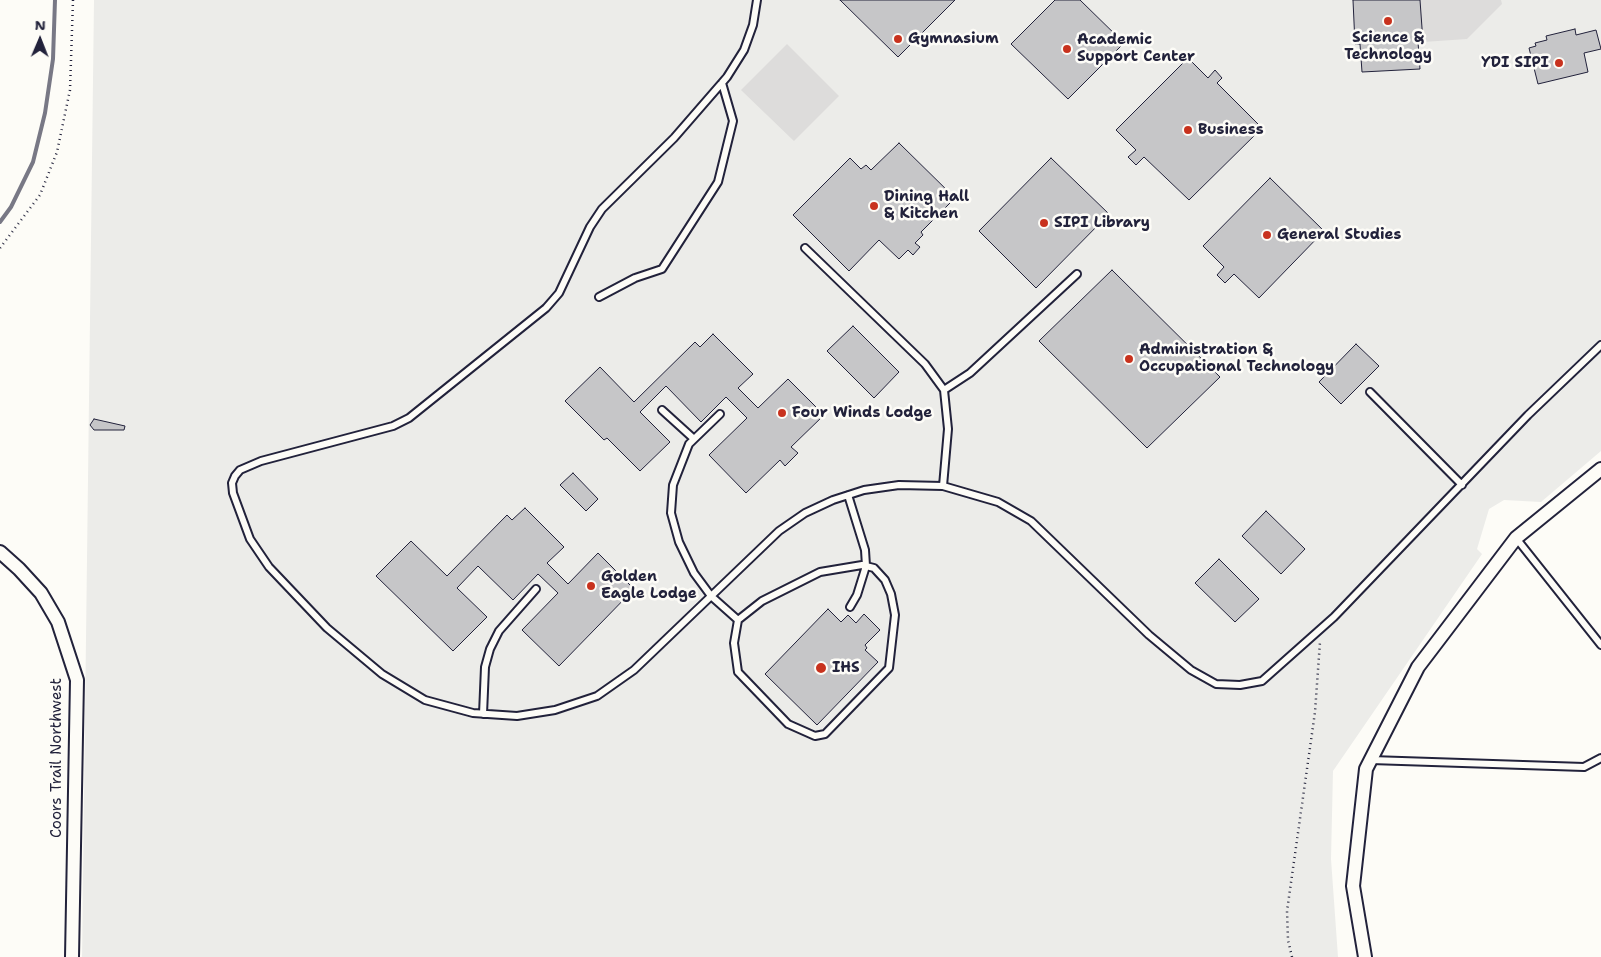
<!DOCTYPE html>
<html>
<head>
<meta charset="utf-8">
<style>
	body { margin:0 }
	#map { position:relative; width:1601px; height:957px; overflow:hidden; background:#fdfcf7; font-family:"Shantell Sans",sans-serif }
	canvas { display:block }
	.north { position:absolute; left:15px; top:15px; width:50px; height:50px; -webkit-text-stroke:4px #fdfcf7; paint-order:stroke; rotate:1deg; font-size:14px; font-weight:700; line-height:20px; text-align:center; color:#22223b }
	.north::after { content:''; display:block; margin:auto; width:18px; height:22px; background:#22223b; clip-path:polygon(50% 0,100% 100%,50% 72%,0 100%) }
</style>
</head>
<body>
<div id="map">
<canvas width="1601" height="957"></canvas>
<div class="north">N</div>
</div>
<script>
const ctx = document.querySelector('canvas').getContext('2d');
ctx.lineJoin = 'round';
function fillPath(path, color) {
  ctx.fillStyle = color;
  ctx.fill(path, 'evenodd');
}
function poly(rows) {
  const path = new Path2D();
  for (const r of rows) {
    path.moveTo(r[0], r[1]);
    for (let i = 2; i < r.length; i += 2) path.lineTo(r[i], r[i + 1]);
  }
  return path;
}
function trace(path, color, width, dash) {
  ctx.strokeStyle = color;
  ctx.lineWidth = width;
  ctx.lineCap = dash ? 'butt' : 'round';
  ctx.setLineDash(dash || []);
  ctx.stroke(path);
}
function drawText(font, color, halo, rows, align = 'center') {
  ctx.font = font + ' "Shantell Sans",sans-serif';
  ctx.lineWidth = 5;
  ctx.setLineDash([]);
  ctx.textBaseline = 'middle';
  ctx.strokeStyle = halo;
  ctx.fillStyle = color;
  for (const [text, x, y, turn = 0] of rows) {
    ctx.save();
    ctx.translate(x, y);
    ctx.rotate((+turn || 0) * Math.PI / 180);
    ctx.textAlign = isNaN(turn) ? turn : align;
    if (halo) ctx.strokeText(text, 0, 0);
    ctx.fillText(text, 0, 0);
    ctx.restore();
  }
}
const built = poly([
	[94,0,1601,0,1601,451,1541,502,1504,500,1489,509,1477,549,1482,554,1333,771,1331,859,1338,957,82,957]
]);
const green = poly([
	[1420,0,1501,0,1502,4,1467,39,1423,42],
	[787,44,839,96,794,141,741,90]
]);
const stream = poly([
	[0,222,11,207,33,162,45,113,53,59,55,0]
]);
const building = poly([
	[840,0,955,0,898,57,840,0],
	[1055,0,1080,0,1124,43,1068,99,1011,44,1055,0],
	[1353,0,1420,0,1423,42,1418,42,1420,69,1362,72,1360,44,1355,44,1353,0],
	[1575,29,1576,35,1596,30,1601,49,1584,53,1588,72,1538,84,1529,48,1536,46,1535,43,1547,40,1546,36,1575,29],
	[1188,58,1208,78,1215,70,1222,78,1217,83,1262,128,1189,200,1144,157,1136,165,1128,157,1136,150,1116,130,1188,58],
	[899,143,955,198,921,232,923,235,915,243,920,247,913,255,908,250,899,259,879,240,849,271,793,215,850,158,861,169,866,165,871,170,899,143],
	[1051,158,1109,214,1036,288,979,231,1051,158],
	[1270,178,1324,231,1259,298,1234,274,1225,283,1217,275,1224,267,1203,246,1270,178],
	[1112,270,1220,377,1147,448,1039,341,1112,270],
	[853,326,899,372,874,398,827,351,853,326],
	[713,334,753,374,738,388,758,408,788,379,824,415,791,447,798,453,785,466,780,460,746,493,709,455,747,418,726,397,701,422,666,386,640,412,670,442,640,471,607,438,604,440,565,401,600,367,634,402,695,342,700,347,713,334],
	[1356,344,1379,366,1341,404,1319,382,1356,344],
	[94,419,125,426,124,430,94,430,90,425,94,419],
	[573,473,598,499,586,511,560,485,573,473],
	[525,508,564,547,547,563,568,584,598,553,634,589,559,666,522,630,558,593,538,574,513,600,478,566,457,588,487,617,453,651,376,576,411,541,447,576,507,515,512,520,525,508],
	[1266,511,1305,549,1281,574,1242,536,1266,511],
	[1219,559,1259,599,1235,622,1195,583,1219,559],
	[828,609,841,622,848,615,856,623,864,614,880,630,865,645,867,648,865,650,878,662,817,725,765,674,828,609]
]);
const path = poly([
	[0,248,40,195,57,152,70,90,73,0],
	[1292,957,1288,940,1287,911,1315,712,1320,642]
]);
const lane = poly([
	[757,0,753,25,744,50,727,77,674,138,602,209,590,227,559,293,546,308,409,418,393,426,261,461,240,470,235,476,232,483,233,493,250,539,269,567,327,628,382,674,425,700,473,713,517,716,555,710,597,696,634,670,779,531,805,513,833,500,864,490,899,485,943,486,998,502,1031,521,1149,635,1191,670,1216,684,1240,685,1262,681,1334,617,1528,415,1601,345],
	[805,248,925,364,944,390,948,429,943,486],
	[599,297,635,278,662,269,718,182,733,121,722,83],
	[944,390,970,373,1077,274],
	[1370,392,1462,485],
	[662,410,694,439],
	[720,414,689,444,673,485,671,513,679,542,694,573,711,596,738,620,734,643,738,672,788,724,815,736,825,734,889,668,895,615,891,594,885,580,874,568,862,565,820,572,762,601,738,620],
	[848,495,865,550,866,566,857,595,850,607],
	[1516,538,1601,645],
	[483,714,485,667,490,649,499,631,536,589],
	[1371,760,1584,767,1601,758]
]);
const street = poly([
	[0,552,19,569,41,593,58,622,77,680,72,957],
	[1365,957,1353,886,1366,769,1418,667,1516,538,1601,469]
]);
const markers = [
	[1388,21,5,"#c8321e"],
	[898,39,5,"#c8321e"],
	[1067,49,5,"#c8321e"],
	[1559,63,5,"#c8321e"],
	[1188,130,5,"#c8321e"],
	[874,206,5,"#c8321e"],
	[1044,223,5,"#c8321e"],
	[1267,235,5,"#c8321e"],
	[1129,359,5,"#c8321e"],
	[782,413,5,"#c8321e"],
	[591,586,5,"#c8321e"],
	[821,668,6,"#c8321e"]
];
const poiNames = [
	["Science &",1388,38,"center"],
	["Technology",1388,55,"center"],
	["Gymnasium",908,39],
	["Academic",1077,40],
	["Support Center",1077,57],
	["YDI SIPI",1549,63,"right"],
	["Business",1198,130],
	["Dining Hall",884,197],
	["& Kitchen",884,214],
	["SIPI Library",1054,223],
	["General Studies",1277,235],
	["Administration &",1139,350],
	["Occupational Technology",1139,367],
	["Four Winds Lodge",792,413],
	["Golden",601,577],
	["Eagle Lodge",601,594],
	["IHS",832,668]
];
const streetNames = [
	["Coors Trail Northwest",57,758,-90]
];
fillPath(built, '#ecece9');
fillPath(green, '#dddcdb');
trace(stream, '#787885', 4);
fillPath(building, '#c6c6c8');
trace(building, '#22223b', 1);
trace(lane, '#22223b', 10);
trace(street, '#22223b', 16);
trace(path, '#22223b', 2.5, [1, 4]);
trace(lane, '#fdfcf7', 6);
trace(street, '#fdfcf7', 12);
for (const [x, y, r, color] of markers) {
  const dot = new Path2D();
  dot.arc(x, y, r, 0, 2 * Math.PI);
  ctx.fillStyle = color;
  ctx.fill(dot);
  trace(dot, '#fdfcf7', 2);
}
drawText('bold 15px', '#22223b', '#fdfcf7', poiNames, 'left');
drawText('15px', '#22223b', '#fdfcf7', streetNames);
</script>
</body>
</html>
